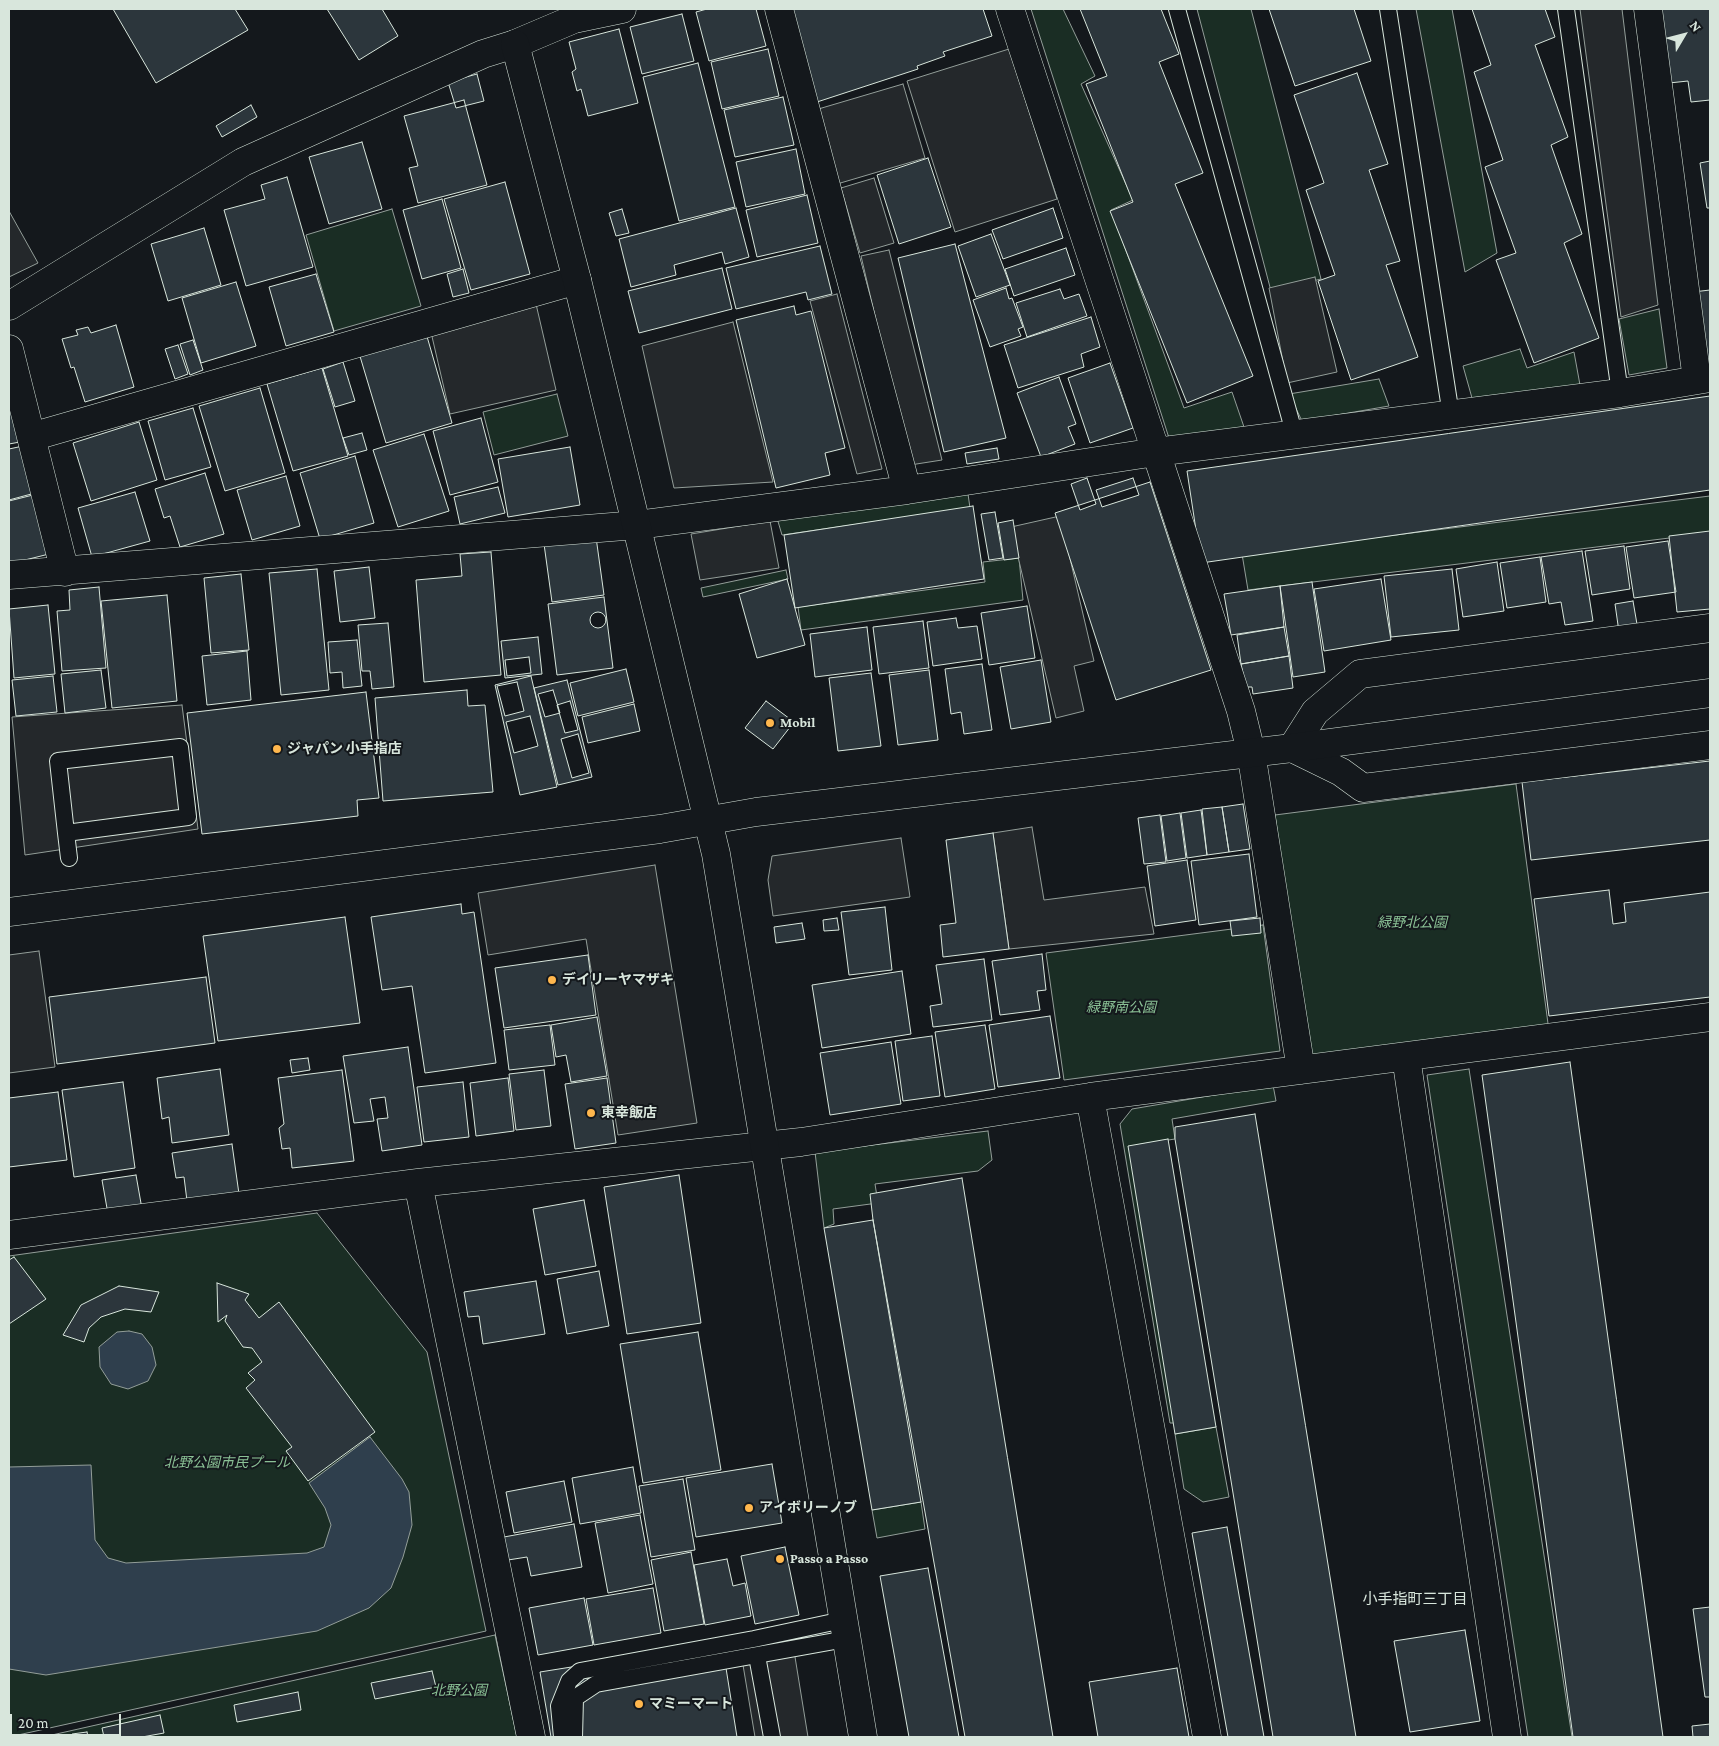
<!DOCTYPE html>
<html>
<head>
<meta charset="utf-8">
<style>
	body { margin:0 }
	#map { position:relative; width:1719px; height:1746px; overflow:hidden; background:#14181c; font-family:"Crimson Pro",serif }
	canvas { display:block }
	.frame { position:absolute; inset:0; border:10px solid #d8e6dc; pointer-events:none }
	.north { position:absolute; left:1659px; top:10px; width:50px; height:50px; -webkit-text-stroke:4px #14181c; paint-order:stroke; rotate:53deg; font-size:14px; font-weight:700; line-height:20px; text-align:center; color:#d8e6dc }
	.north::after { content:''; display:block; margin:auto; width:18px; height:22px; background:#d8e6dc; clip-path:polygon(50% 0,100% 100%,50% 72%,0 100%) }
	.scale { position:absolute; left:10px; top:1714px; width:111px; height:22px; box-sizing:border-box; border:2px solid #d8e6dc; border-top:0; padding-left:6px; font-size:15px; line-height:18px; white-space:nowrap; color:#d8e6dc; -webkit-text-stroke:4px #14181c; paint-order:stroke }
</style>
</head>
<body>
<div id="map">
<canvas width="1719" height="1746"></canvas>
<div class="frame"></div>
<div class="north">N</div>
<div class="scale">20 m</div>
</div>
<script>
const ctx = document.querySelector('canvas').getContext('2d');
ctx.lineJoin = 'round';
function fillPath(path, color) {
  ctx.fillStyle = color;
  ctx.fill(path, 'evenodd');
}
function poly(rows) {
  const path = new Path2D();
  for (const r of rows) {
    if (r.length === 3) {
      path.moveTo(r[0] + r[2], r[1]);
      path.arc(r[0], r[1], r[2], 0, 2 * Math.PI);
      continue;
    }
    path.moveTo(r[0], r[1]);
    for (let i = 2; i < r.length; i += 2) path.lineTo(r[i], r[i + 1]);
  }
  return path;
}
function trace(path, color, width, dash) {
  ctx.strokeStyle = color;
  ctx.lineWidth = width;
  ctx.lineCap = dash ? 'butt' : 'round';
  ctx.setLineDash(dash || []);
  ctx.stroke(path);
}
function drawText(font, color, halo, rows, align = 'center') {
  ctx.font = font + ' "Crimson Pro","Noto Sans JP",serif';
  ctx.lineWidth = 4;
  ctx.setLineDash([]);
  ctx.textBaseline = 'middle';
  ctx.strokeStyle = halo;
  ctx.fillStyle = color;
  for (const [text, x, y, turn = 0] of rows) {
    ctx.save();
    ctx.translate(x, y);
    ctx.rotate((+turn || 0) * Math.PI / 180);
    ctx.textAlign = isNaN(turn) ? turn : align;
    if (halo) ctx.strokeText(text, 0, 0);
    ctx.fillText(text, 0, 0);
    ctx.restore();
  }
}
const green = poly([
	[1031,9,1063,9,1095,76,1081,84,1133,200,1111,210,1184,408,1232,392,1244,427,1169,438,1031,9],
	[1197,9,1251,9,1321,279,1271,291,1197,9],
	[1416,9,1452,9,1497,253,1465,272,1416,9],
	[392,209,421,306,334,331,306,235,392,209],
	[1659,309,1667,368,1629,375,1619,319,1659,309],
	[1520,349,1527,368,1574,352,1580,385,1472,398,1463,366,1520,349],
	[1379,379,1389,406,1302,421,1289,394,1379,379],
	[557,394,568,436,494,455,483,412,557,394],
	[968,494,970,508,782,535,777,518,968,494],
	[1710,496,1710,533,1248,590,1242,554,1710,496],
	[1019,558,1023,600,801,630,798,607,985,582,983,562,1019,558],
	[786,570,788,579,703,597,701,588,786,570],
	[1516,784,1549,1031,1308,1062,1275,815,1516,784],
	[1263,925,1280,1051,1064,1080,1046,953,1263,925],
	[1469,1069,1572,1737,1528,1737,1427,1075,1469,1069],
	[1273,1085,1276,1101,1172,1119,1175,1139,1136,1145,1175,1423,1170,1423,1120,1124,1132,1109,1273,1085],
	[988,1131,992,1160,978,1171,875,1184,878,1203,833,1209,834,1224,824,1228,815,1152,988,1131],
	[317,1213,427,1352,486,1631,9,1737,9,1256,317,1213],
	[1216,1427,1229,1497,1203,1502,1184,1489,1175,1434,1216,1427],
	[921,1502,925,1529,877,1538,872,1510,921,1502],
	[495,1635,517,1737,43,1737,495,1635]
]);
const parking = poly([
	[1580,9,1622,9,1658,305,1621,317,1580,9],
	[1009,49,1057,199,955,232,907,81,1009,49],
	[903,84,925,158,837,184,815,110,903,84],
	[874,178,894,243,860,253,841,188,874,178],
	[9,211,38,263,9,277,9,211],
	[889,250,942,460,910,465,861,256,889,250],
	[1315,277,1337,372,1287,383,1269,288,1315,277],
	[837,294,882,469,857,474,810,301,837,294],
	[536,304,556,390,450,414,430,328,536,304],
	[733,322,773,482,674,488,642,346,733,322],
	[1060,516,1094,661,1074,666,1084,711,1056,718,1011,527,1060,516],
	[770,521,779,568,700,580,691,534,770,521],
	[182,705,198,829,25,855,12,717,182,705],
	[1032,827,1044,900,1145,887,1154,934,1009,949,993,833,1032,827],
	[901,838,910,897,773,916,768,880,772,856,901,838],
	[655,865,697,1123,618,1135,586,939,488,955,478,893,655,865],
	[39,951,55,1067,9,1073,9,955,39,951],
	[790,1626,808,1737,755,1737,738,1635,790,1626]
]);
const water = poly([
	[129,1331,142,1334,152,1347,156,1365,148,1381,128,1389,111,1384,100,1367,99,1347,117,1332,129,1331],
	[370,1437,402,1479,409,1492,412,1525,403,1557,391,1588,369,1608,317,1631,46,1675,9,1669,9,1467,91,1465,95,1540,108,1558,126,1563,307,1553,324,1547,331,1525,325,1508,309,1483,370,1437]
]);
const building = poly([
	[113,9,235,9,248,30,156,83,113,9],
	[327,9,382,9,398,36,359,60,327,9],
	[707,9,756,9,766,46,709,61,696,12,707,9],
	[790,9,983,9,992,36,943,52,945,56,917,66,918,69,817,102,790,9],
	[1080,9,1161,9,1179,54,1159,62,1203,173,1175,184,1253,376,1187,403,1110,211,1133,202,1086,84,1107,76,1080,9],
	[1269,9,1354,9,1371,61,1295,86,1269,9],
	[1472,9,1545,9,1555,37,1535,45,1568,137,1551,145,1582,234,1564,243,1599,338,1534,363,1496,260,1516,253,1485,167,1503,160,1474,72,1491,65,1472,9],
	[1659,9,1710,9,1710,100,1691,102,1688,81,1669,83,1659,9],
	[682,14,694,61,642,74,630,27,682,14],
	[619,29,638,103,588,116,581,89,577,91,572,72,576,69,569,42,619,29],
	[768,49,779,96,722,109,711,62,768,49],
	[698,63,735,207,679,221,643,77,698,63],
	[1357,73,1388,164,1369,170,1400,261,1386,265,1418,357,1351,380,1318,281,1335,275,1306,190,1324,183,1294,95,1357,73],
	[477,74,484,101,456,108,448,82,477,74],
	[783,97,794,145,735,157,724,110,783,97],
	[464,100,487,185,418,203,409,168,418,166,404,116,464,100],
	[251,105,257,117,222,137,216,126,251,105],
	[362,142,382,209,329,224,309,157,362,142],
	[796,149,805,194,746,207,736,162,796,149],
	[928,158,951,227,899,244,877,175,928,158],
	[1710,161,1710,208,1707,208,1700,163,1710,161],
	[287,177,313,267,246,286,224,210,265,199,261,185,287,177],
	[505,182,530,274,471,290,444,199,505,182],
	[807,195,818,243,757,257,746,210,807,195],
	[442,199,461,268,422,279,403,210,442,199],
	[736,208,749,257,725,264,722,252,674,265,676,275,631,287,619,239,736,208],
	[1053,208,1063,238,1003,259,992,230,1053,208],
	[622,209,629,233,616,236,609,213,622,209],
	[204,228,221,285,168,301,151,244,204,228],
	[991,234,1010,285,976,297,958,246,991,234],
	[955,244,1006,438,944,452,898,258,955,244],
	[820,246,832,294,808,300,806,292,736,309,726,268,820,246],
	[1066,248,1075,275,1014,296,1005,269,1066,248],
	[722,268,732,309,639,333,628,291,722,268],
	[463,269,469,293,453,297,447,274,463,269],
	[316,274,334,332,286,346,269,287,316,274],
	[236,282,256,346,201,363,182,298,236,282],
	[1006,288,1009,299,1012,298,1023,327,1018,329,1021,336,990,347,973,300,1006,288],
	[1060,289,1064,299,1079,294,1087,316,1027,337,1016,303,1060,289],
	[1710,290,1710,359,1702,360,1693,292,1710,290],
	[794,306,796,315,811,311,845,448,825,453,830,475,776,488,736,320,794,306],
	[1091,317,1100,347,1081,354,1084,367,1018,388,1004,345,1091,317],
	[116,325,134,387,85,402,74,367,71,368,62,339,78,335,76,330,88,327,91,333,116,325],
	[426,333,452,423,386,443,359,353,426,333],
	[193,340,203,370,190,375,180,344,193,340],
	[178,345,188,374,175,379,165,349,178,345],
	[343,362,355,401,335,407,323,369,343,362],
	[1110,363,1133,428,1090,443,1068,378,1110,363],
	[322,368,348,456,293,471,267,384,322,368],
	[1059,377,1076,424,1068,427,1075,444,1041,457,1017,393,1059,377],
	[260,388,285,473,225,491,199,406,260,388],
	[1710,396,1710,490,1201,563,1187,471,1710,396],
	[9,401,20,442,9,444,9,401],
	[193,408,211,467,165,480,148,421,193,408],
	[481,418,498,482,450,495,433,431,481,418],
	[139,422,157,480,91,501,73,443,139,422],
	[362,433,367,450,349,455,343,438,362,433],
	[424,434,449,511,398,527,373,450,424,434],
	[23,446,35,493,9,500,9,449,23,446],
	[570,447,580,505,508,517,498,459,570,447],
	[997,448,999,459,967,464,965,453,997,448],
	[355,456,374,523,320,539,300,473,355,456],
	[205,473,224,534,180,547,170,516,164,518,155,489,205,473],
	[286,476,300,526,252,540,237,490,286,476],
	[1087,478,1096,504,1080,510,1071,484,1087,478],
	[1133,478,1139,495,1102,507,1096,490,1133,478],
	[1150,482,1211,670,1116,700,1055,513,1150,482],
	[498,487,505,513,460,524,454,497,498,487],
	[135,492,150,541,92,557,78,508,135,492],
	[33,495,49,554,9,564,9,501,33,495],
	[973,506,984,579,795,608,784,535,973,506],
	[995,512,1003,558,989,560,981,514,995,512],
	[1013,520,1019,558,1004,560,998,523,1013,520],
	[1710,531,1710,609,1677,612,1669,536,1710,531],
	[596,537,604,595,552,602,544,544,596,537],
	[1668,541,1676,592,1634,598,1626,547,1668,541],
	[1624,546,1630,589,1592,595,1585,551,1624,546],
	[1582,551,1593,621,1565,625,1561,602,1549,604,1541,557,1582,551],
	[491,552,501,675,424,682,416,580,462,576,460,554,491,552],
	[1540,557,1546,602,1507,608,1500,563,1540,557],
	[1497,562,1504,611,1463,617,1456,569,1497,562],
	[369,567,375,618,340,622,334,571,369,567],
	[317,569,329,690,281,695,269,573,317,569],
	[1452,569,1459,630,1391,637,1384,576,1452,569],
	[241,574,249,650,211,653,204,578,241,574],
	[787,579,805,645,757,658,739,594,787,579],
	[1381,579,1391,640,1324,651,1314,589,1381,579],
	[1312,582,1325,672,1293,677,1280,586,1312,582],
	[1280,586,1284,627,1231,635,1224,594,1280,586],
	[99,587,106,668,62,671,57,611,70,610,69,590,99,587],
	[167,595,177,701,112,708,101,601,167,595],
	[604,597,613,668,557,675,548,604,604,597],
	[1633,601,1638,630,1619,632,1615,604,1633,601],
	[48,605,55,674,14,678,9,609,48,605],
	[1027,606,1035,658,989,665,981,613,1027,606],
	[598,620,8],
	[956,618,958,628,977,626,982,659,933,666,927,622,956,618],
	[923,621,929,668,879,674,873,627,923,621],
	[388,623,394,687,372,689,370,671,362,671,358,625,388,623],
	[867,627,872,670,815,677,810,634,867,627],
	[1284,627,1289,656,1241,664,1237,635,1284,627],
	[538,637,542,674,505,678,501,641,538,637],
	[357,640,362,686,343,688,342,672,330,673,328,642,357,640],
	[247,651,251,700,207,705,202,656,247,651],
	[1289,656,1293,688,1253,694,1252,687,1246,687,1241,664,1289,656],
	[529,657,531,673,507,676,505,660,529,657],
	[1041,660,1051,722,1011,729,1000,667,1041,660],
	[982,664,992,730,964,734,961,712,951,714,945,669,982,664],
	[626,669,634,702,578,716,570,683,626,669],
	[101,670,106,708,65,713,61,674,101,670],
	[929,670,938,740,898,745,889,675,929,670],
	[871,673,881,746,838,751,829,678,871,673],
	[53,676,57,712,16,716,12,680,53,676],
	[531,676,557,787,520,795,495,685,531,676],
	[567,680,592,777,558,785,534,688,567,680],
	[517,682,524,711,505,716,497,686,517,682],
	[467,690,468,706,485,705,493,792,383,801,375,698,467,690],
	[553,690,560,713,545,717,538,694,553,690],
	[366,692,379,798,357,800,358,816,202,834,187,713,366,692],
	[570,701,578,730,565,733,557,705,570,701],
	[766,701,794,722,773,749,745,728,766,701],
	[634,704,640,731,588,743,582,717,634,704],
	[530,716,538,746,514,753,506,722,530,716],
	[578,734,589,773,572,778,561,739,578,734],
	[1710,761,1710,840,1531,860,1522,782,1710,761],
	[1243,804,1250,849,1229,852,1222,807,1243,804],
	[1222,807,1229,852,1207,855,1202,809,1222,807],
	[1201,810,1207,855,1187,858,1181,813,1201,810],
	[1180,813,1186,858,1167,861,1161,816,1180,813],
	[1160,815,1166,862,1144,864,1138,818,1160,815],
	[993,833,1009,949,943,957,940,925,956,923,946,840,993,833],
	[1249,854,1257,917,1199,925,1191,861,1249,854],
	[1187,860,1196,920,1155,926,1147,866,1187,860],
	[1609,890,1613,924,1626,922,1624,903,1710,892,1710,997,1549,1016,1534,899,1609,890],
	[461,904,462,914,474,912,496,1063,425,1073,412,986,382,990,371,917,461,904],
	[885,907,892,970,849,975,841,912,885,907],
	[345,917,360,1023,218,1041,203,936,345,917],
	[837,918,839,930,824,931,823,920,837,918],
	[1260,918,1261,933,1232,936,1230,921,1260,918],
	[802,923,805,939,776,943,774,927,802,923],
	[1042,954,1046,990,1037,991,1040,1010,1000,1015,992,961,1042,954],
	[588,955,596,1015,504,1028,495,968,588,955],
	[984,959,992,1020,933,1027,930,1006,942,1004,936,965,984,959],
	[902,971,911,1034,822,1048,812,985,902,971],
	[206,977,215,1043,57,1064,49,997,206,977],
	[1050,1016,1060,1078,998,1087,989,1025,1050,1016],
	[597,1017,607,1076,571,1082,566,1055,556,1057,551,1025,597,1017],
	[550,1025,555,1065,509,1070,504,1030,550,1025],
	[985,1025,995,1089,945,1097,935,1032,985,1025],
	[932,1036,940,1096,903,1101,895,1041,932,1036],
	[891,1042,901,1104,830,1115,820,1053,891,1042],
	[408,1047,422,1145,382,1151,377,1119,388,1118,385,1097,370,1099,374,1121,354,1123,343,1056,408,1047],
	[308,1058,310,1070,292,1073,290,1060,308,1058],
	[1570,1062,1663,1737,1573,1737,1482,1075,1570,1062],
	[220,1069,229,1135,172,1143,169,1117,162,1119,157,1078,220,1069],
	[342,1070,354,1161,292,1168,290,1148,282,1149,279,1128,284,1124,278,1078,342,1070],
	[544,1070,551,1126,516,1130,509,1074,544,1070],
	[508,1078,514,1131,476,1136,470,1083,508,1078],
	[607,1078,616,1143,575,1149,565,1084,607,1078],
	[123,1082,135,1168,74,1177,62,1090,123,1082],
	[463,1082,469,1137,424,1142,417,1087,463,1082],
	[58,1092,67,1160,9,1167,9,1098,58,1092],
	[1255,1114,1356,1737,1273,1737,1175,1139,1175,1127,1255,1114],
	[1168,1139,1216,1427,1175,1434,1128,1146,1168,1139],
	[232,1144,239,1194,187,1201,184,1177,176,1178,172,1153,232,1144],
	[136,1175,142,1209,108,1214,102,1180,136,1175],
	[679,1175,701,1323,627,1334,604,1187,679,1175],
	[962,1178,1053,1737,965,1737,873,1220,870,1194,962,1178],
	[584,1200,596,1266,545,1275,533,1209,584,1200],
	[873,1220,921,1502,872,1510,824,1228,873,1220],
	[14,1257,46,1299,9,1324,9,1260,14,1257],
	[599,1271,609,1326,567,1334,557,1279,599,1271],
	[536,1281,545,1334,483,1344,479,1316,468,1317,464,1292,536,1281],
	[217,1283,249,1294,245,1300,259,1318,279,1302,375,1432,308,1481,286,1451,292,1447,246,1388,255,1380,248,1373,262,1362,252,1348,243,1347,225,1321,227,1315,218,1322,217,1283],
	[119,1286,159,1292,151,1312,125,1309,101,1317,89,1328,84,1342,63,1335,81,1305,119,1286],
	[698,1332,721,1470,643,1483,620,1344,698,1332],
	[772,1464,782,1523,696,1537,686,1478,772,1464],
	[633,1467,641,1513,580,1524,572,1478,633,1467],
	[683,1479,695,1550,651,1557,639,1486,683,1479],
	[564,1481,572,1522,514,1533,506,1492,564,1481],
	[640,1515,653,1584,608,1593,595,1523,640,1515],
	[574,1524,582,1567,531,1576,527,1557,508,1560,504,1537,574,1524],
	[1227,1527,1264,1737,1228,1737,1192,1533,1227,1527],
	[785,1547,799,1615,755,1624,741,1556,785,1547],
	[691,1552,704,1624,664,1631,651,1560,691,1552],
	[727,1559,733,1586,745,1583,751,1616,705,1625,694,1565,727,1559],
	[928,1568,959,1737,909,1737,880,1576,928,1568],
	[653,1588,661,1633,594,1645,586,1599,653,1588],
	[584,1598,593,1645,538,1655,529,1608,584,1598],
	[1710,1607,1710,1697,1705,1697,1693,1609,1710,1607],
	[1465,1630,1480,1721,1410,1732,1394,1641,1465,1630],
	[722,1643,737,1737,551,1737,540,1672,722,1643],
	[1177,1668,1189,1737,1098,1737,1089,1682,1177,1668],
	[432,1671,436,1687,375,1699,371,1683,432,1671],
	[298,1692,301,1710,237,1722,234,1705,298,1692],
	[160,1715,164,1733,142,1737,104,1737,102,1728,160,1715],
	[1710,1724,1710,1737,1693,1737,1692,1726,1710,1724],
	[87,1732,88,1737,72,1737,72,1734,87,1732]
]);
const service = poly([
	[1177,9,1295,436],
	[1388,9,1451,415],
	[1566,9,1620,393],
	[66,833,188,817,180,747,58,761,66,833,69,858],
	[757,1656,772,1737],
	[562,1737,559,1706,569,1681,580,1671,754,1639,843,1620],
	[574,1737,575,1698,596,1684,846,1639]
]);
const minor = poly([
	[779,9,907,490],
	[1648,9,1697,380],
	[9,306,243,162,483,54,515,44,574,19,622,9],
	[9,349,65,572],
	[31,437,577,280],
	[9,575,637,525,907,490,1156,452,1010,9],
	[1710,628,1360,674,1315,712,1292,748,1341,772,1363,788,1710,745],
	[1406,1057,1507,1737],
	[1301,1070,1251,752,1241,711,1156,452,1620,393,1710,378],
	[1090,1097,1207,1737],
	[418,1183,531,1737],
	[9,1235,418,1183,801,1142,1090,1097,1710,1017]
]);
const tertiary = poly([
	[515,44,577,280,716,854,863,1737],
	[9,912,660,829,756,812,1292,748,1710,693]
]);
const markers = [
	[770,723,5,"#ffb74d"],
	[277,749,5,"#ffb74d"],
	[552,980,5,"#ffb74d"],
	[591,1113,5,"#ffb74d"],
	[749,1508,5,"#ffb74d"],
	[780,1559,5,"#ffb74d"],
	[639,1704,5,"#ffb74d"]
];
const poiNames = [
	["Mobil",780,723],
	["ジャパン 小手指店",287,749],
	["デイリーヤマザキ",562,980],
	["東幸飯店",601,1113],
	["アイボリーノブ",759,1508],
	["Passo a Passo",790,1559],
	["マミーマート",649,1704]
];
const parkNames = [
	["緑野北公園",1412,923],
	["緑野南公園",1121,1008],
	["北野公園市民プール",227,1463],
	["北野公園",459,1691]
];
const neighbourhoodNames = [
	["小手指町三丁目",1415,1599]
];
fillPath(green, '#1a2d24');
trace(green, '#939e99', 1);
fillPath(parking, '#24282b');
trace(parking, '#939e99', 1);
fillPath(water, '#2f3f4d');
trace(water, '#939e99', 1);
fillPath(building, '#2c363c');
trace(building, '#d8e6dc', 1);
trace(service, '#d8e6dc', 18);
trace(minor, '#d8e6dc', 29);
trace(tertiary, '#d8e6dc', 29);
trace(service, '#14181c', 16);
trace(minor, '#14181c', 28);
trace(tertiary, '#14181c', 28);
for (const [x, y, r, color] of markers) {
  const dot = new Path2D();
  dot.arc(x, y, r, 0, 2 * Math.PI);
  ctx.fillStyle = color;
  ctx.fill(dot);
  trace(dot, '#14181c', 2);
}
drawText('bold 14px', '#d8e6dc', '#14181c', poiNames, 'left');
drawText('italic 14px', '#8ac095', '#14181c', parkNames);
drawText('15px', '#d8e6dc', '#14181c', neighbourhoodNames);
</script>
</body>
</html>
